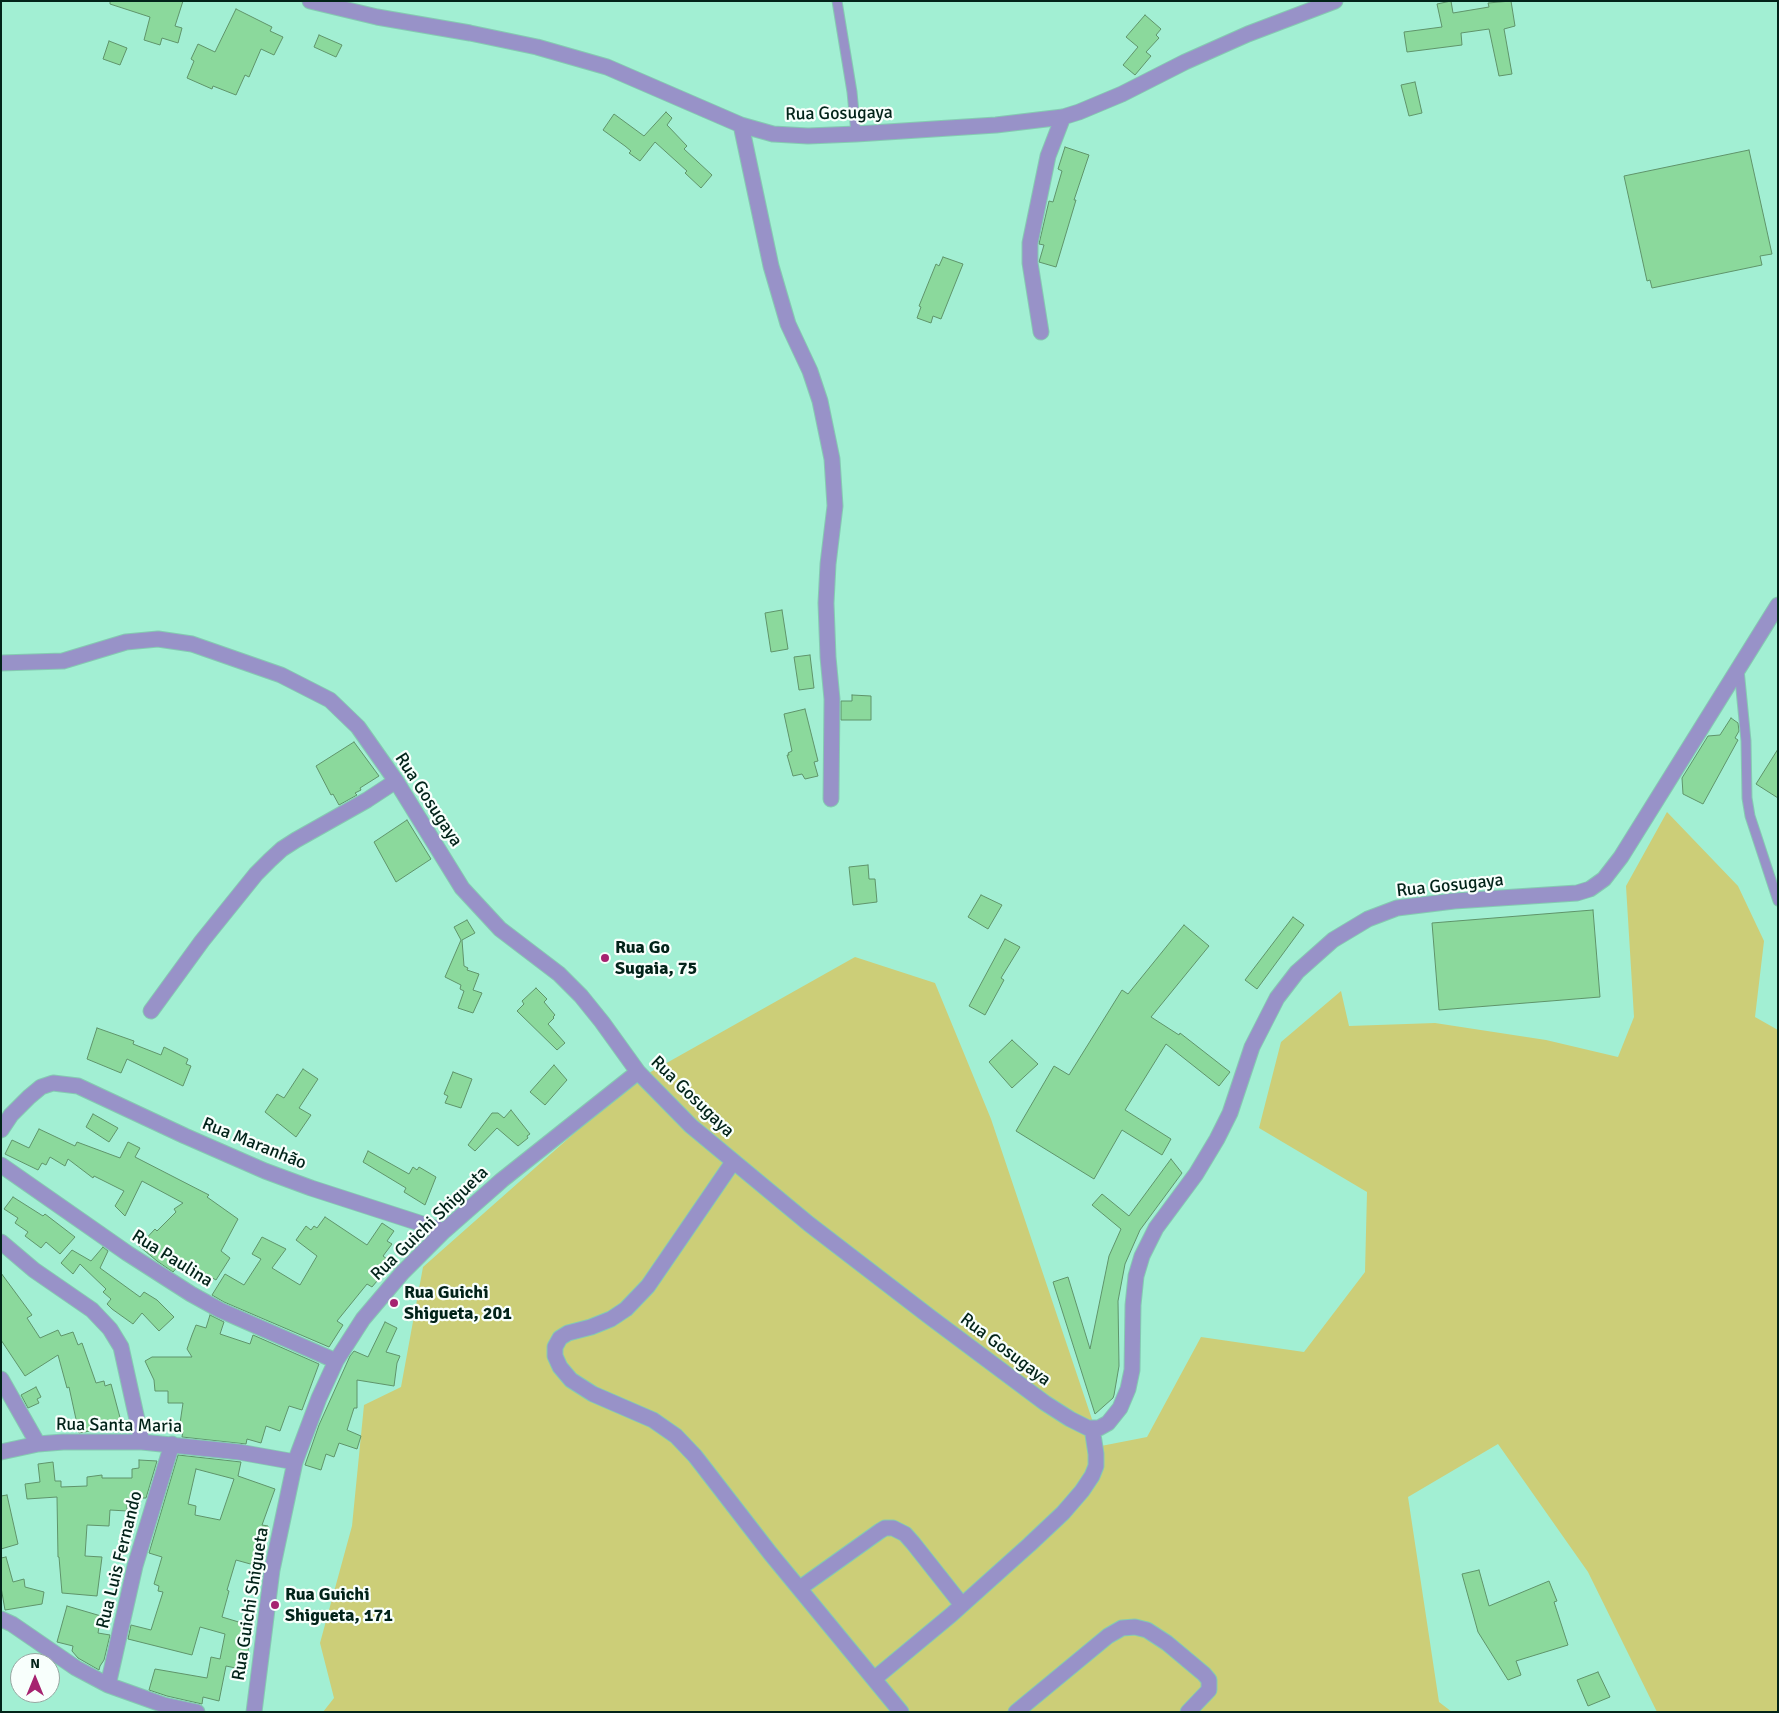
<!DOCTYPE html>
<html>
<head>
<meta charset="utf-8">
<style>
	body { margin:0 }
	#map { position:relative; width:1779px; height:1713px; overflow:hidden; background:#a2efd3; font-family:Signika,sans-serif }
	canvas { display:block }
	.frame { position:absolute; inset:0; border:2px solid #022319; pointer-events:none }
	.north { position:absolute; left:10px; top:1653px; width:50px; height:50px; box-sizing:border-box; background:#f8fffc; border:1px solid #96a7a1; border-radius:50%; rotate:0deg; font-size:14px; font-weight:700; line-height:20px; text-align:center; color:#022319 }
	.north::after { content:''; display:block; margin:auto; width:18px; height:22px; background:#a62370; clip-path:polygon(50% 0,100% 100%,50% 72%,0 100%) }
</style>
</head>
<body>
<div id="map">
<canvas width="1779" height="1713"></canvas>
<div class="frame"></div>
<div class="north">N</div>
</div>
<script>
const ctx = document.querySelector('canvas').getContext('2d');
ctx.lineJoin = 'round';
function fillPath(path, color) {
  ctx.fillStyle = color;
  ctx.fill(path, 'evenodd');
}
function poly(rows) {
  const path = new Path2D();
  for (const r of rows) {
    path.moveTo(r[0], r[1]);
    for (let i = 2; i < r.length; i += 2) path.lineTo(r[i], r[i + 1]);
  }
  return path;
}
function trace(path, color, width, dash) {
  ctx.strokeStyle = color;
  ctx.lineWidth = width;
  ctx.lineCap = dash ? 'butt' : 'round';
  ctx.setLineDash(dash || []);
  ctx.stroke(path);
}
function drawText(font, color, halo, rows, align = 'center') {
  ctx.font = font + ' Signika,sans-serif';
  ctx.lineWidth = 4.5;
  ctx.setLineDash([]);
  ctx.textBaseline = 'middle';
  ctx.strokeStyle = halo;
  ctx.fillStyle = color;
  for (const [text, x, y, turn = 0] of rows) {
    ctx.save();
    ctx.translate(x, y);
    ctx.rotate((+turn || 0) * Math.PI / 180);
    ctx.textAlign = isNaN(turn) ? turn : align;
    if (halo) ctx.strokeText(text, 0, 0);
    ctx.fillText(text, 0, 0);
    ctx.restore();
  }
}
const green = poly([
	[1667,812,1738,886,1764,941,1755,1017,1778,1030,1778,1712,1657,1712,1588,1572,1498,1444,1408,1497,1439,1702,1452,1712,323,1712,334,1698,320,1643,352,1526,364,1405,401,1387,423,1267,631,1083,855,957,935,983,991,1119,1101,1446,1147,1437,1201,1337,1304,1352,1365,1272,1367,1192,1259,1128,1281,1042,1341,991,1349,1026,1435,1023,1546,1040,1618,1057,1634,1017,1626,886]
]);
const building = poly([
	[110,1,183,1,175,26,182,28,178,43,162,38,160,45,144,40,150,17,110,4,110,1],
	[1451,1,1453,13,1489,7,1488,3,1511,1,1515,26,1504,29,1512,74,1499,76,1489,29,1461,33,1462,45,1407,52,1404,32,1442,27,1437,4,1451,1],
	[236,9,272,27,270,31,283,37,274,55,261,49,249,77,245,75,236,95,213,86,212,89,187,78,194,61,191,59,198,44,215,52,236,9],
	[1145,15,1161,29,1156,35,1159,38,1146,52,1151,56,1135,75,1123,65,1138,47,1126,37,1145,15],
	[319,35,342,45,336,57,314,47,319,35],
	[109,41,127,48,120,65,103,59,109,41],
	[1415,82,1422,113,1409,116,1401,85,1415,82],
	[666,112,672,118,667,125,687,146,684,149,712,175,701,188,685,173,687,171,655,142,640,161,629,153,631,151,625,146,603,130,614,114,644,136,666,112],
	[1065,147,1089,155,1074,200,1076,200,1056,267,1039,262,1044,245,1039,244,1049,201,1053,202,1062,171,1058,169,1065,147],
	[1749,150,1772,254,1760,256,1762,265,1652,288,1650,280,1647,281,1624,176,1749,150],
	[943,257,963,264,941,319,933,316,931,323,917,318,921,307,919,306,936,264,939,266,943,257],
	[782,610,788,649,771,652,765,613,782,610],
	[810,655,814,688,799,690,794,657,810,655],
	[852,695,871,696,871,720,841,720,841,701,852,701,852,695],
	[805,709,818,761,814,762,818,776,805,779,802,774,793,776,787,755,789,755,788,753,792,751,784,714,805,709],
	[1731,718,1738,723,1739,731,1735,738,1738,740,1703,804,1683,794,1682,778,1708,736,1720,735,1731,718],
	[354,742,379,776,360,788,361,790,355,793,357,795,339,805,333,794,331,795,316,766,354,742],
	[1778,749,1778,798,1756,784,1778,749],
	[407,820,431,859,396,882,374,842,407,820],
	[868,865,869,879,875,879,877,902,853,905,849,867,868,865],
	[981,895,1002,905,988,929,968,917,981,895],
	[1593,910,1600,997,1439,1010,1432,923,1593,910],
	[1293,917,1304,925,1257,989,1245,980,1293,917],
	[467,920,475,933,462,940,464,966,468,968,467,970,479,974,473,990,482,993,473,1013,458,1008,464,991,460,989,461,985,445,977,461,940,454,927,467,920],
	[1184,925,1209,946,1151,1017,1179,1035,1180,1033,1230,1072,1219,1086,1166,1044,1125,1110,1171,1139,1162,1155,1122,1130,1094,1179,1016,1131,1054,1066,1069,1075,1122,990,1128,994,1184,925],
	[1005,939,1020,947,1001,978,1004,980,985,1015,969,1006,1005,939],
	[536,988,547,999,544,1002,555,1015,553,1017,554,1018,548,1024,565,1043,557,1050,517,1011,524,1004,522,1001,536,988],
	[97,1028,134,1041,133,1044,161,1055,164,1047,188,1059,186,1064,191,1066,183,1086,127,1059,121,1073,87,1059,97,1028],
	[1012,1040,1038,1064,1012,1088,989,1062,1012,1040],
	[554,1065,567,1080,545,1105,530,1092,554,1065],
	[303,1069,318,1079,299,1108,311,1115,296,1137,265,1112,277,1094,284,1098,303,1069],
	[453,1072,472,1079,461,1108,445,1103,448,1096,444,1094,453,1072],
	[511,1110,530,1134,527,1136,528,1138,518,1146,497,1128,475,1151,468,1145,492,1113,498,1113,504,1118,511,1110],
	[93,1114,118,1128,109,1142,86,1127,93,1114],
	[39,1129,75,1146,77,1142,120,1158,128,1142,140,1148,135,1157,209,1195,207,1197,238,1219,221,1251,230,1258,216,1280,183,1261,173,1272,157,1261,139,1246,155,1229,157,1231,176,1212,174,1209,183,1203,142,1181,125,1216,115,1206,124,1191,94,1176,93,1178,68,1159,65,1166,50,1157,46,1165,42,1163,38,1170,5,1154,12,1140,29,1148,39,1129],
	[368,1151,409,1174,413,1167,417,1170,419,1167,436,1177,425,1205,404,1192,406,1188,363,1162,368,1151],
	[1171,1159,1182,1173,1140,1230,1125,1264,1118,1301,1119,1366,1114,1395,1113,1398,1095,1414,1053,1282,1068,1277,1090,1349,1109,1256,1121,1229,1092,1205,1102,1194,1129,1216,1171,1159],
	[13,1197,43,1216,45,1214,75,1237,60,1254,46,1242,41,1248,25,1236,28,1232,15,1223,18,1218,4,1209,13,1197],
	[325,1217,367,1245,382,1223,394,1231,387,1241,392,1244,383,1256,392,1263,372,1287,367,1284,337,1321,343,1325,329,1347,224,1302,212,1295,225,1274,244,1285,261,1259,252,1254,262,1237,286,1249,272,1268,300,1285,317,1256,296,1240,306,1226,311,1230,314,1226,317,1228,325,1217],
	[103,1247,108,1251,100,1268,140,1297,144,1292,157,1300,174,1317,159,1331,142,1313,133,1324,112,1309,107,1304,111,1299,103,1292,106,1289,80,1264,73,1274,61,1263,72,1250,91,1261,103,1247],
	[1,1273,32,1315,27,1318,40,1338,58,1330,61,1336,73,1332,78,1345,82,1343,96,1383,104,1381,105,1386,111,1384,122,1425,79,1433,69,1387,67,1388,58,1355,25,1376,1,1340,1,1273],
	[210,1315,224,1322,220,1334,250,1344,253,1335,319,1364,302,1410,289,1406,280,1431,266,1426,261,1443,247,1439,246,1444,182,1437,183,1431,179,1430,183,1403,168,1403,168,1391,155,1391,154,1380,145,1361,152,1357,192,1357,187,1349,192,1335,196,1325,206,1328,210,1315],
	[385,1322,397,1328,386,1352,400,1356,397,1363,394,1386,357,1380,357,1408,354,1408,347,1430,361,1436,357,1449,339,1443,334,1457,326,1454,321,1470,305,1465,319,1425,350,1356,354,1351,368,1357,385,1322],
	[36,1387,41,1397,37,1399,39,1403,28,1408,21,1395,36,1387],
	[178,1455,241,1462,238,1476,275,1489,262,1525,268,1526,262,1551,259,1550,254,1565,236,1560,227,1590,229,1591,222,1617,252,1626,245,1670,226,1666,219,1701,203,1697,202,1704,167,1696,149,1690,155,1669,207,1678,211,1657,220,1659,225,1634,200,1627,192,1655,128,1639,131,1625,151,1630,163,1592,158,1591,159,1586,154,1584,162,1557,149,1553,178,1455],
	[196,1469,234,1479,220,1520,195,1515,196,1506,188,1504,196,1469],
	[139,1460,157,1461,146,1498,130,1498,130,1503,127,1503,127,1511,110,1510,109,1526,87,1525,85,1556,102,1557,97,1596,62,1593,59,1557,58,1557,57,1497,27,1499,25,1484,40,1482,38,1464,53,1462,55,1481,61,1481,61,1487,87,1486,87,1477,102,1475,102,1478,132,1478,132,1469,139,1468,139,1460],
	[7,1495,18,1544,1,1549,1,1496,7,1495],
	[6,1557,13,1582,24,1579,25,1587,44,1592,42,1604,5,1610,1,1587,1,1558,6,1557],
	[1479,1570,1489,1606,1549,1581,1557,1601,1554,1602,1568,1645,1516,1661,1521,1675,1508,1680,1478,1632,1462,1574,1479,1570],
	[67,1606,101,1616,98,1633,110,1635,104,1660,100,1666,99,1670,78,1658,72,1651,73,1646,57,1642,67,1606],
	[1598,1672,1610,1697,1588,1706,1577,1680,1598,1672]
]);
const lane = poly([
	[837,1,852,92,856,134],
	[1739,669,1746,741,1747,798,1750,816,1778,901]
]);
const street = poly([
	[310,1,377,17,470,33,537,47,607,67,741,125,773,134,808,136,856,134,996,125,1063,117,1079,112,1122,94,1185,62,1248,34,1335,1],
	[741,125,771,266,788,324,810,371,820,401,832,459,835,506,828,564,826,603,828,657,832,699,831,799],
	[1041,332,1030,263,1030,243,1048,156,1063,117],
	[1,663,63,661,126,642,158,639,192,644,281,675,330,700,358,727,396,781,462,888,500,929,559,974,581,996,602,1022,638,1072,691,1126,809,1224,930,1317,1045,1403,1070,1419,1088,1428,1099,1428,1108,1423,1120,1408,1128,1389,1132,1370,1133,1305,1136,1276,1142,1256,1156,1228,1196,1174,1217,1139,1230,1113,1252,1047,1277,998,1297,972,1333,940,1368,919,1397,908,1454,901,1577,893,1590,889,1604,879,1621,857,1778,605],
	[151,1011,202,941,256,874,270,860,282,849,296,840,367,800,396,781],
	[1,1130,11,1115,29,1097,41,1087,53,1083,78,1086,185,1136,265,1171,311,1188,444,1231],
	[733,1162,648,1286,626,1309,611,1319,591,1327,568,1333,560,1338,555,1347,555,1356,560,1367,571,1380,593,1394,653,1420,676,1436,695,1456,770,1553,901,1712],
	[1,1165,127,1253,191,1294,220,1310,336,1361],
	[1,1242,34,1270,92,1310,110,1329,121,1347,142,1442],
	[1,1379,38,1444],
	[1,1452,38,1444,63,1442,142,1442,239,1452,295,1462],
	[800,1588,880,1531,885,1528,893,1528,905,1534,913,1543,962,1605],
	[1,1619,12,1624,76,1668,108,1685,164,1705,197,1712],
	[874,1679,951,1615,1029,1545,1063,1513,1082,1491,1092,1476,1096,1466,1096,1454,1092,1428],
	[108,1685,135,1566,172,1444],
	[254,1712,272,1570,295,1462,319,1398,336,1361,363,1319,402,1273,444,1231,502,1180,638,1072],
	[1016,1712,1108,1636,1122,1628,1135,1627,1147,1630,1167,1643,1204,1674,1209,1680,1209,1690,1188,1712]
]);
const markers = [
	[605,958,5,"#a62370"],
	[394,1303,5,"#a62370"],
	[275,1605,5,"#a62370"]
];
const streetNames = [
	["Rua Gosugaya",839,114,-1],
	["Rua Gosugaya",428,800,57],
	["Rua Gosugaya",1450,886,-6],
	["Rua Gosugaya",692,1097,44],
	["Rua Maranhão",254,1144,22],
	["Rua Guichi Shigueta",430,1224,-44],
	["Rua Paulina",172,1259,32],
	["Rua Gosugaya",1005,1350,37],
	["Rua Santa Maria",119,1426,1],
	["Rua Luis Fernando",120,1560,-76],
	["Rua Guichi Shigueta",251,1604,-81]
];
const poiNames = [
	["Rua Go",615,948],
	["Sugaia, 75",615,969],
	["Rua Guichi",404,1293],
	["Shigueta, 201",404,1314],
	["Rua Guichi",285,1595],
	["Shigueta, 171",285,1616]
];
fillPath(green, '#ccce78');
fillPath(building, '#8bd99c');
trace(building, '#5f946a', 1);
trace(lane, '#85cab2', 11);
trace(street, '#85cab2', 17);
trace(lane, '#9892c8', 9);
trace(street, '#9892c8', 15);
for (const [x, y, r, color] of markers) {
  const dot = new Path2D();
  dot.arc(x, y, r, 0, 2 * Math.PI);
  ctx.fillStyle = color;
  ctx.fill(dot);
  trace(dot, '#f8fffc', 2);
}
drawText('18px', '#022319', '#f8fffc', streetNames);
drawText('bold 18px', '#022319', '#f8fffc', poiNames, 'left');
</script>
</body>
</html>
